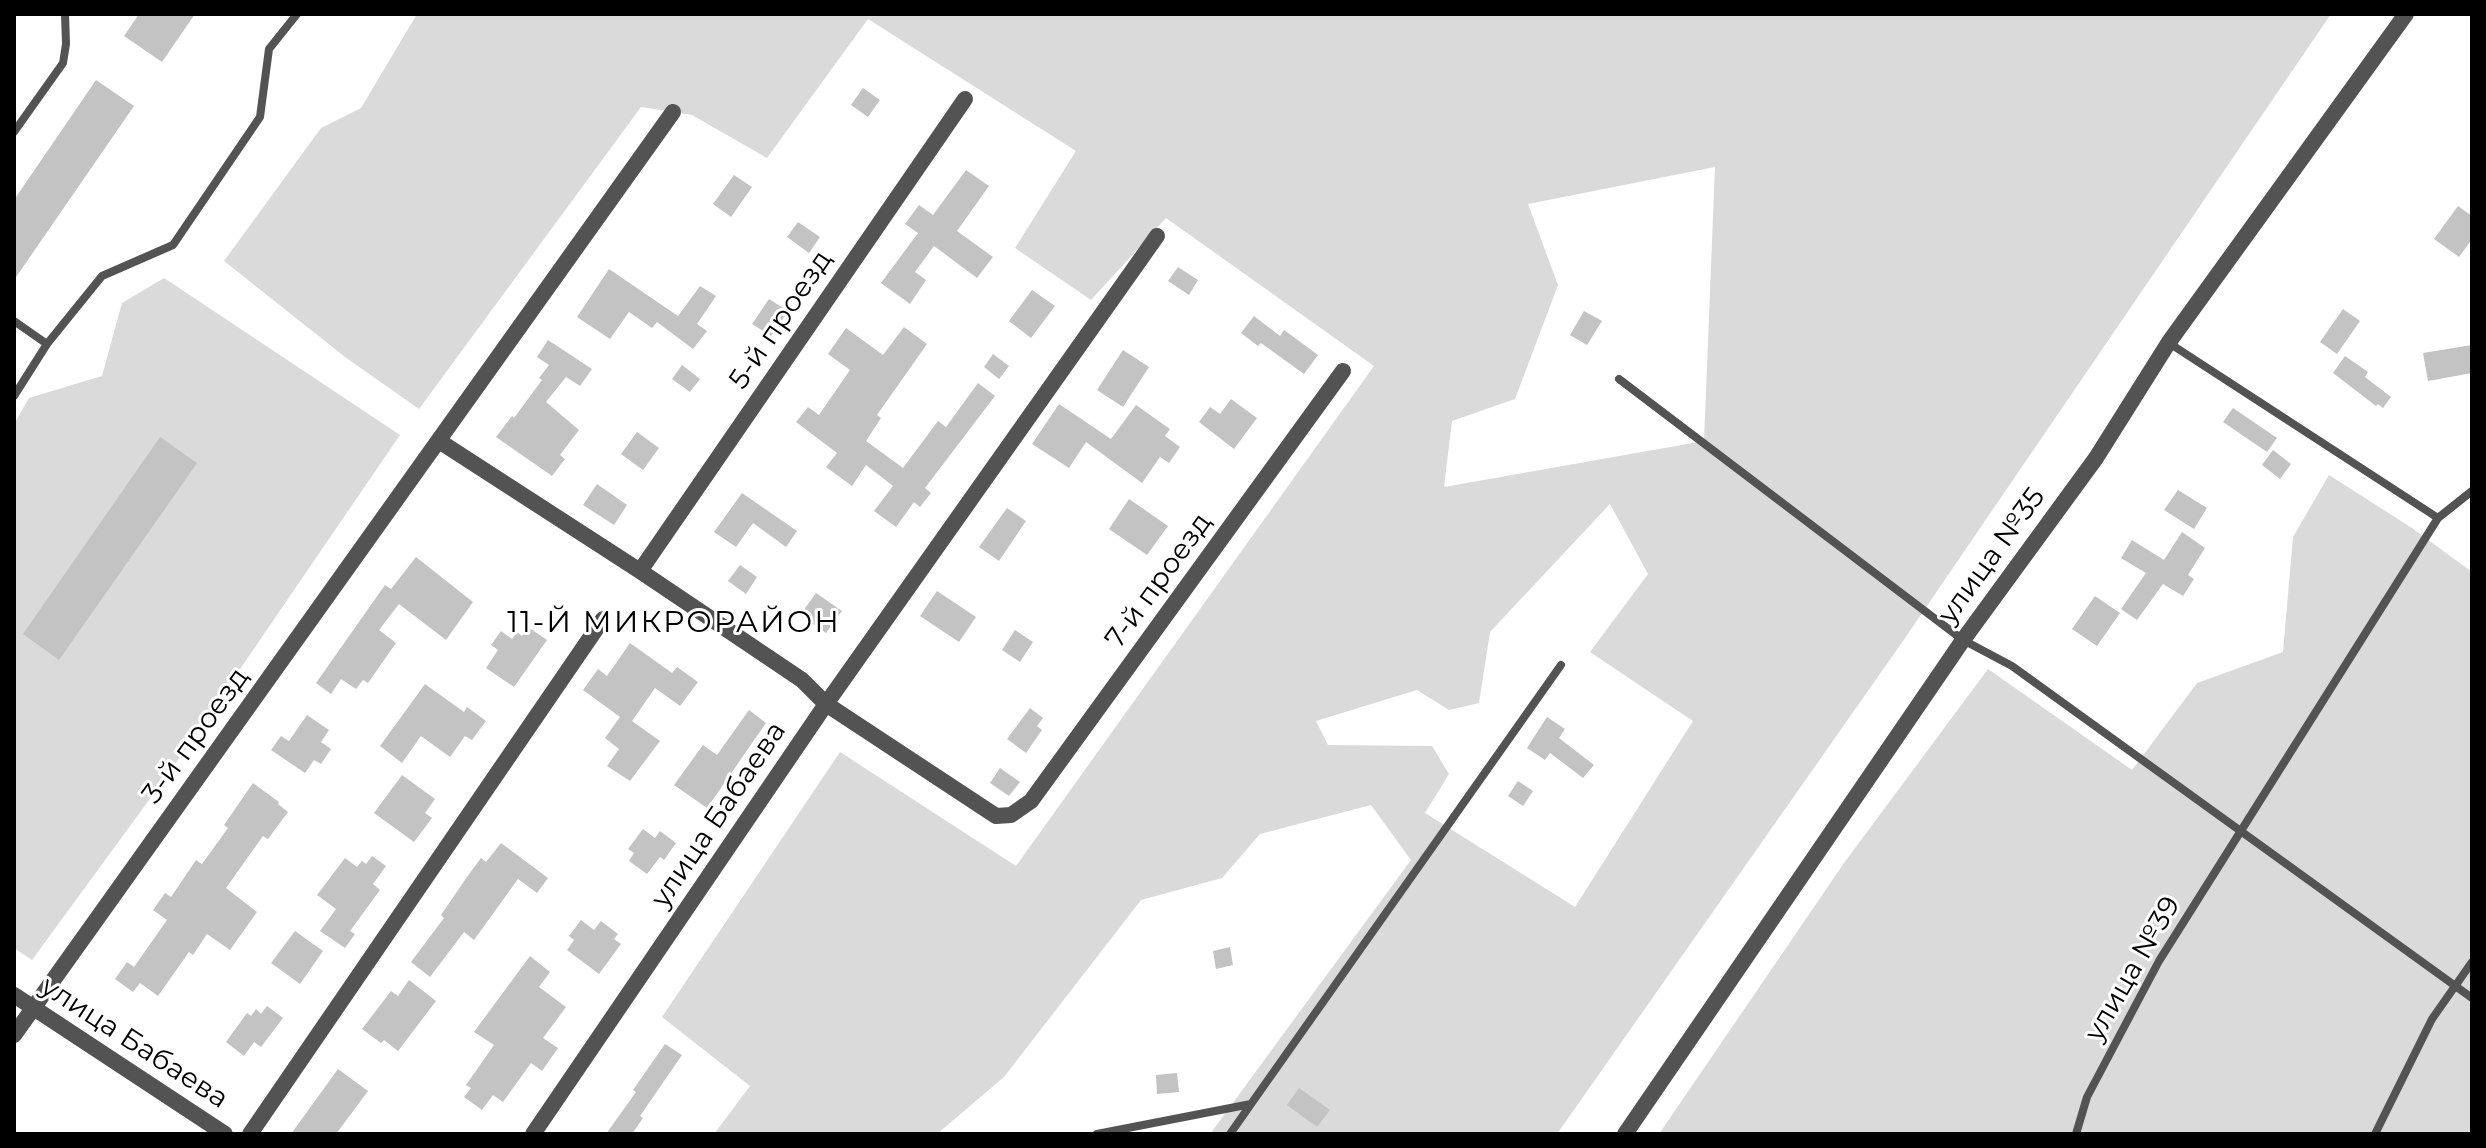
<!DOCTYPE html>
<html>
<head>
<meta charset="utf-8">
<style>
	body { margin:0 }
	#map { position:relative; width:2486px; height:1148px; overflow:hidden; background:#fff; font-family:Montserrat,sans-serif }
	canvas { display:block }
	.frame { position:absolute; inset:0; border:16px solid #000; pointer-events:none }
</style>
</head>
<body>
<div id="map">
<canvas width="2486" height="1148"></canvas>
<div class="frame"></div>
</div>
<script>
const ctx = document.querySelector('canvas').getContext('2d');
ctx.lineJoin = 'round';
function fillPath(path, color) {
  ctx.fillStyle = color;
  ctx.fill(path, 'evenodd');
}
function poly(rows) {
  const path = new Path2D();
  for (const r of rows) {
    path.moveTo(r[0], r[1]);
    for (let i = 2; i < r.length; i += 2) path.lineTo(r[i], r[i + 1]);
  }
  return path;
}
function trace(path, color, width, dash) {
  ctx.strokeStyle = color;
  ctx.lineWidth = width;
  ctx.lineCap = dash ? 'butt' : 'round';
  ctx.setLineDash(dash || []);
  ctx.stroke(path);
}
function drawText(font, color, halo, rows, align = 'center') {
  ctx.font = font + ' Montserrat,sans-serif';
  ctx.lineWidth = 6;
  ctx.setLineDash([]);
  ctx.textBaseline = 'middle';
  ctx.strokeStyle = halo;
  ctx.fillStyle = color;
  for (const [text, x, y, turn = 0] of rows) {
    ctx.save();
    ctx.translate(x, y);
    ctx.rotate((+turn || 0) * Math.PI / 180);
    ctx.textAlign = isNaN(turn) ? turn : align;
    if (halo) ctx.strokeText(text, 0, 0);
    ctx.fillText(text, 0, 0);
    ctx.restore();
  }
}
const green = poly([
	[417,14,2331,14,1903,641,1557,1134,1210,1134,1411,860,1371,805,1260,834,1222,878,1141,900,1004,1077,937,1134,714,1134,750,1086,662,1017,840,752,1016,866,1374,366,1166,218,1091,300,1015,248,1076,151,868,19,767,158,692,115,641,107,419,409,345,357,224,261,321,128,361,108],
	[1715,167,1704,441,1444,487,1452,421,1515,399,1558,285,1528,204],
	[1610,504,1648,574,1590,652,1693,721,1575,907,1425,813,1449,774,1432,746,1328,745,1316,721,1417,690,1449,710,1479,703,1490,632],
	[164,278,400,435,171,770,32,960,14,948,14,424,29,398,102,376,122,303],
	[2329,475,2412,528,2472,572,2472,1134,1659,1134,1844,863,1988,669,2132,770,2197,683,2283,652,2293,537]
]);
const building = poly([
	[139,14,195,14,162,62,124,36],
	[96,80,134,106,14,280,14,200],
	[863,88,880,100,868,117,851,105],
	[966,170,989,186,957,231,993,257,977,278,934,246,915,272,926,280,910,304,881,283,918,233,905,224,919,205,933,215],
	[734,175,752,187,731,217,713,204],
	[2458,206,2472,216,2472,239,2459,257,2434,239],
	[798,222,820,237,809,253,787,237],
	[1178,267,1198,280,1189,295,1168,281],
	[609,269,678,316,700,286,716,296,697,324,707,331,693,349,657,322,652,328,629,312,610,339,577,317],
	[1032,290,1055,306,1031,338,1009,321],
	[769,299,788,311,771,336,752,324],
	[2343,309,2360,321,2337,354,2320,342],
	[1584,311,1602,321,1587,345,1570,335],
	[1254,316,1280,336,1284,330,1318,355,1304,374,1261,343,1258,346,1241,333],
	[904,327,927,344,877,415,881,418,866,441,903,468,938,421,946,427,978,383,995,396,925,488,931,493,920,507,914,502,896,527,874,511,893,486,866,465,852,486,826,467,837,453,796,422,808,407,819,415,850,370,828,354,846,328,883,355],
	[548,340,592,369,580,386,566,377,546,402,579,430,560,455,565,459,552,476,496,437,512,416,514,418,542,380,539,378,549,365,537,357],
	[2472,345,2472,373,2428,381,2423,353],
	[1123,350,1149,367,1123,407,1097,390],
	[993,354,1009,366,999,379,984,367],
	[2345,356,2368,372,2365,377,2391,397,2383,408,2378,404,2376,406,2333,373],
	[682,365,700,379,690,392,672,379],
	[1231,399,1257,418,1234,449,1199,422,1210,407,1220,414],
	[1059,404,1111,439,1136,405,1170,429,1165,436,1180,447,1169,463,1160,457,1142,483,1086,442,1069,468,1032,444],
	[2233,408,2277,438,2267,452,2223,422],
	[637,432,659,448,643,470,621,454],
	[160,437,197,463,59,660,23,634],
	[2273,450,2291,464,2280,479,2262,465],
	[597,484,627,505,614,525,583,505],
	[2178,490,2207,508,2194,529,2164,510],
	[742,493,797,531,786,547,753,523,736,547,714,532],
	[1129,499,1168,526,1147,555,1109,529],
	[1007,508,1026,521,999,561,979,547],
	[2182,532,2205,548,2188,575,2194,579,2183,596,2163,584,2137,620,2121,609,2146,573,2121,558,2132,540,2164,560],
	[416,557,473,602,446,640,399,604,379,630,396,643,368,683,363,680,356,689,341,679,331,694,316,683,385,585,391,589],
	[740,565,757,577,746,594,728,581],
	[937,591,976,617,959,642,920,616],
	[816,593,842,611,826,633,800,615],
	[2095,596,2120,613,2097,646,2072,629],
	[528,627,547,640,514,687,486,668,498,650,491,645,501,631,512,639,517,632,522,636],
	[1015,630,1033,642,1020,662,1002,650],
	[630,643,672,673,677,667,698,682,680,706,655,688,632,721,660,741,630,781,607,766,619,749,605,738,620,717,583,690,598,669,607,676],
	[425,684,464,712,467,707,486,721,472,740,465,736,450,757,421,736,402,763,380,746],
	[1030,708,1043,718,1037,726,1042,730,1026,753,1007,739],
	[749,710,766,723,707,808,674,785,703,745,717,755],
	[307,715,329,730,321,742,331,749,321,764,314,760,305,773,271,750,281,736,289,741],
	[1547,717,1565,729,1559,738,1594,765,1583,778,1550,753,1545,760,1527,748],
	[1000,768,1020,782,1009,796,990,783],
	[402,775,435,799,425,813,432,818,414,842,374,813],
	[1518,781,1533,791,1523,806,1508,796],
	[253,783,279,802,278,804,288,812,268,839,263,836,226,888,257,912,230,950,207,934,193,955,189,952,158,996,140,983,133,992,115,979,127,962,134,967,167,920,153,910,165,893,171,897,196,860,202,864,228,828,224,825],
	[643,829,655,838,660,831,676,843,664,860,660,857,647,874,629,861,634,853,628,849],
	[501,843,548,878,537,893,518,879,474,940,464,932,430,977,411,962,444,918,441,915,467,877,481,858,486,862],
	[372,856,386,866,373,884,380,890,350,931,355,934,345,948,320,931,336,909,317,895,345,858,357,867,362,861,366,864],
	[581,920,594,930,601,921,618,934,614,939,621,944,599,974,567,950,574,940,569,936],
	[295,931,323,951,300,984,271,963],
	[1230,947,1233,965,1216,969,1213,951],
	[530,956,550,972,539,987,566,1007,543,1038,558,1048,542,1071,531,1063,503,1102,493,1095,482,1110,464,1097,471,1088,466,1085,494,1045,474,1032],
	[409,980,436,1001,398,1051,384,1040,381,1043,362,1029,391,991,398,996],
	[267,1006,283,1018,261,1047,254,1042,244,1056,226,1042,247,1013,251,1016,256,1009,261,1014],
	[665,1044,682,1055,640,1116,643,1118,632,1134,606,1134,636,1092,633,1090],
	[338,1069,368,1091,336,1134,291,1134],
	[1177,1073,1179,1092,1157,1094,1156,1075],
	[1299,1088,1330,1110,1317,1127,1287,1105]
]);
const service = poly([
	[14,132,63,63,66,44,65,14],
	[14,321,47,344],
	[2169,343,2438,518,2472,491],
	[1619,379,1963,640,2012,666,2472,998],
	[14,396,47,344,102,276,173,245,260,117,269,49,297,14],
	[1251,1104,1561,665],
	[1097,1134,1251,1104,1230,1134],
	[2076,1134,2087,1097,2159,961,2438,518],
	[2375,1134,2432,1019,2472,962]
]);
const minor = poly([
	[439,441,640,571,802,680,826,704,996,816,1011,815,1031,801,1343,371],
	[640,571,965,99],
	[14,995,225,1134],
	[14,1035,673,112],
	[250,1134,603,619],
	[533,1134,826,704,1157,236],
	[1625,1134,1963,640,2096,458,2169,342,2406,14]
]);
const streetNames = [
	["5-й проезд",781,320,-56],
	["улица №35",1992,556,-54],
	["7-й проезд",1159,581,-54],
	["3-й проезд",196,736,-54],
	["улица Бабаева",719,815,-56],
	["улица №39",2133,969,-60],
	["улица Бабаева",134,1043,33]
];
const neighbourhoodNames = [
	["11-Й МИКРОРАЙОН",674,623]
];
fillPath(green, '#dadada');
fillPath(building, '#c3c3c3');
trace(service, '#535353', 8);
trace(minor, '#535353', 16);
drawText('28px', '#000', '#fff', streetNames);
ctx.letterSpacing = '2px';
drawText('30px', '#000', '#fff', neighbourhoodNames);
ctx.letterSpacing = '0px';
</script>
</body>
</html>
